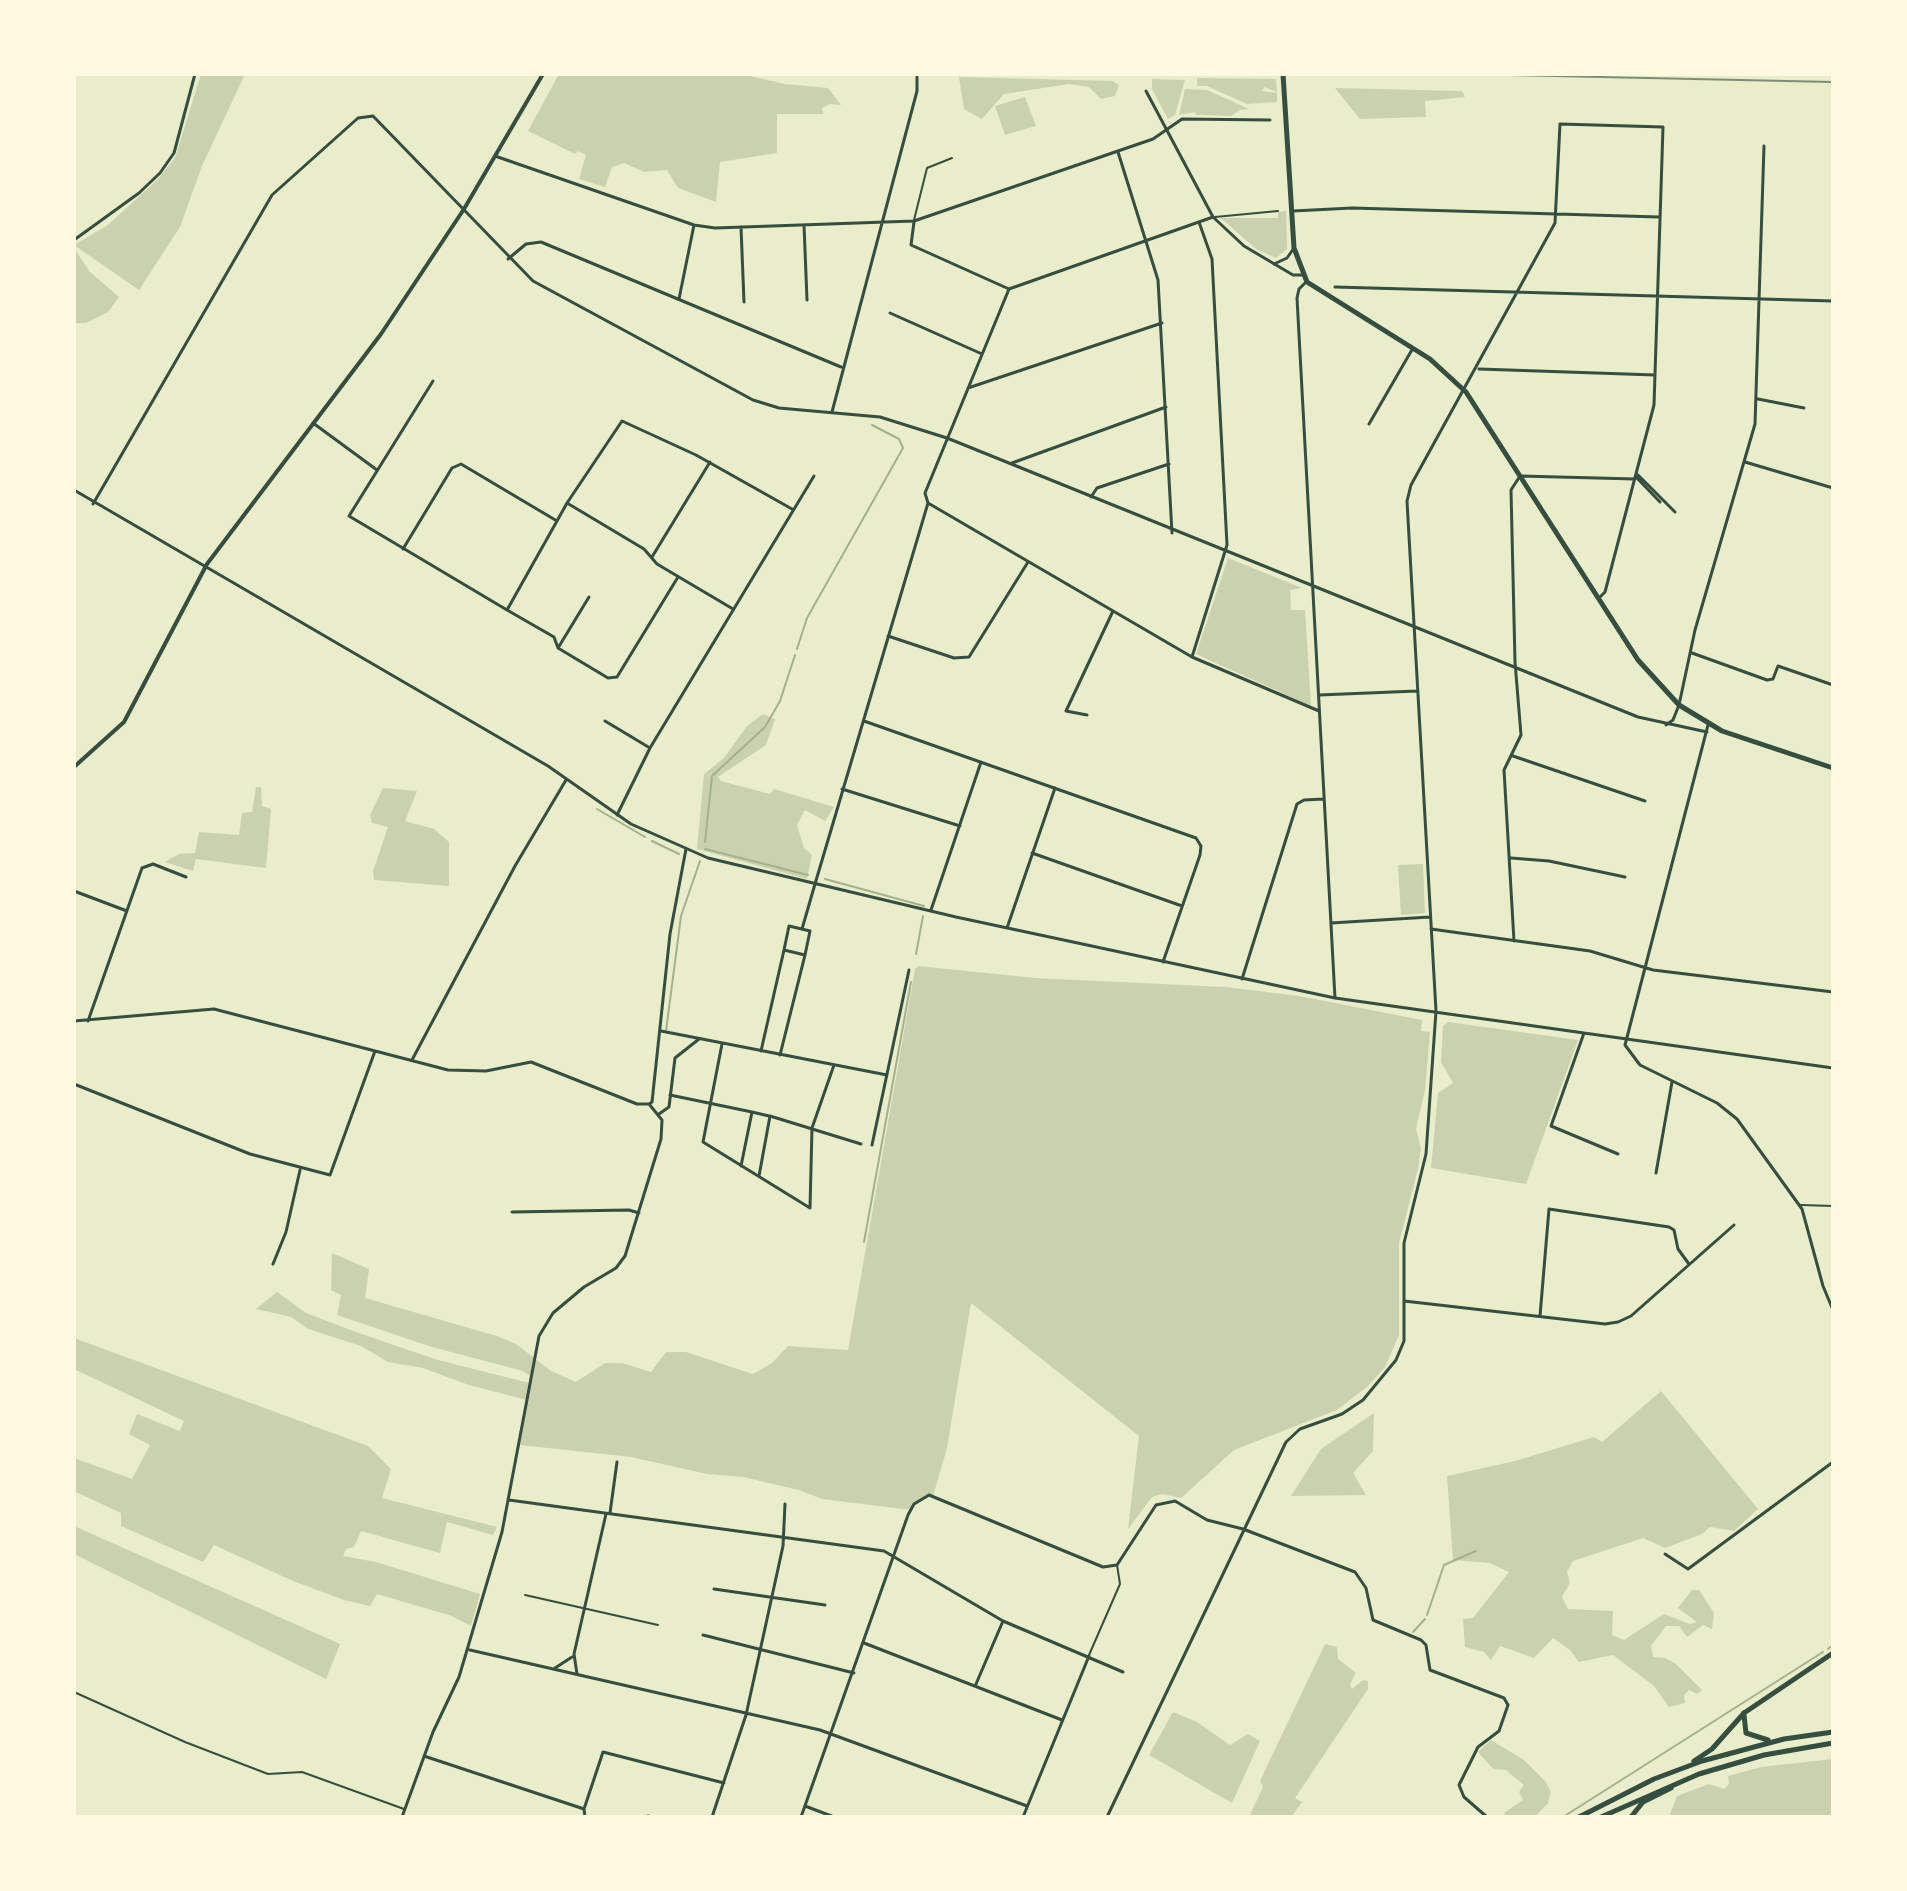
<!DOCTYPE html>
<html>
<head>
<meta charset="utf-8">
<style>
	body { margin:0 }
	#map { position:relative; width:1907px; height:1891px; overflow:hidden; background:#e9edc9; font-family:Overpass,sans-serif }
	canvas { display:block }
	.frame { position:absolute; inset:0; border:76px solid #fefae0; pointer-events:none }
</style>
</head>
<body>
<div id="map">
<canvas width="1907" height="1891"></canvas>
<div class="frame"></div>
</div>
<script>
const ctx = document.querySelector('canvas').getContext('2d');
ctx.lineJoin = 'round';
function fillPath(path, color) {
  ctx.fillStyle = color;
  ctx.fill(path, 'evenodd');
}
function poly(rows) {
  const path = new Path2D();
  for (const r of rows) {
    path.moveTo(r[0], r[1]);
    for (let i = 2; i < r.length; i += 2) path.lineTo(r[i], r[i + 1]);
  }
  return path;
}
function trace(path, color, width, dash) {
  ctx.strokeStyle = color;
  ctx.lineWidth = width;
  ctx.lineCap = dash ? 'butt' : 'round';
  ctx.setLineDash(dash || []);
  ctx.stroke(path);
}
const green = poly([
	[201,74,245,74,202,166,180,227,139,290,74,245,108,225,158,179,175,158],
	[559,74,741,74,785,84,828,88,841,105,830,104,822,108,823,114,777,114,777,153,720,162,716,202,678,188,667,170,644,172,624,163,612,167,605,187,579,179,586,155,578,151,575,154,528,131],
	[959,77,1113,81,1119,85,1115,96,1101,99,1089,87,1069,84,1004,94,982,119,964,109],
	[1197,78,1276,79,1277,92,1264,87,1262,91,1277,93,1277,102,1247,104,1207,86,1197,86],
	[1152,79,1185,80,1175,115,1168,119,1152,89],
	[1335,88,1462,91,1465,97,1425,101,1426,117,1360,119],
	[1185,89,1207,90,1249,109,1240,110,1231,116,1196,115,1195,112,1179,115],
	[1025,97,1036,126,1005,135,995,106],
	[1286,211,1287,249,1276,258,1256,249,1221,218,1278,218,1278,212],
	[74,248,90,272,119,297,108,312,86,323,74,323],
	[1228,558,1302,588,1290,590,1291,610,1305,610,1311,706,1196,654],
	[763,714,775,719,766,745,718,777,721,781,770,794,774,789,834,807,825,821,805,810,797,825,804,848,812,855,807,879,697,849,704,774,724,758,747,726],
	[256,787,261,787,262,806,271,809,266,868,196,859,193,871,165,862,179,854,195,853,199,832,239,835,242,813,252,812],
	[383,788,417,791,405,821,434,829,449,842,449,886,374,880,373,871,388,827,372,823,370,815],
	[1423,864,1425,913,1401,915,1398,865],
	[918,966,1035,978,1226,987,1299,996,1422,1020,1421,1031,1430,1032,1425,1090,1416,1129,1421,1148,1418,1169,1399,1243,1399,1335,1385,1367,1368,1386,1337,1410,1234,1450,1181,1498,1162,1494,1152,1497,1128,1529,1139,1436,971,1303,947,1448,933,1496,922,1497,911,1510,822,1499,799,1490,743,1477,707,1474,631,1457,520,1445,527,1400,469,1385,423,1368,388,1362,361,1346,308,1329,291,1317,256,1309,277,1292,306,1313,356,1332,438,1360,529,1383,530,1376,523,1371,432,1347,337,1315,341,1295,331,1290,332,1253,369,1269,365,1298,497,1336,516,1344,551,1371,576,1382,605,1363,622,1363,651,1372,666,1352,686,1352,753,1374,772,1363,788,1346,848,1350,915,969],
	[1448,1022,1578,1040,1526,1184,1431,1168,1438,1093,1453,1083,1441,1062,1443,1026],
	[74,1338,368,1446,391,1469,382,1498,497,1527,493,1535,447,1522,440,1553,361,1531,354,1547,346,1549,343,1556,376,1562,480,1594,471,1626,452,1616,377,1594,370,1606,344,1600,293,1581,214,1545,203,1562,121,1526,121,1513,74,1491,74,1458,132,1479,150,1445,129,1434,137,1414,180,1431,184,1421,74,1369],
	[1661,1391,1758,1509,1734,1531,1710,1527,1702,1534,1665,1548,1643,1538,1573,1561,1567,1572,1570,1583,1562,1597,1568,1609,1613,1611,1612,1635,1624,1640,1664,1614,1690,1624,1697,1622,1678,1608,1692,1590,1699,1590,1714,1613,1712,1629,1703,1625,1687,1637,1679,1626,1666,1626,1651,1646,1653,1657,1665,1658,1676,1664,1702,1690,1697,1694,1689,1690,1684,1695,1685,1703,1669,1707,1654,1686,1613,1655,1579,1662,1570,1650,1553,1638,1534,1658,1500,1646,1491,1660,1484,1652,1465,1647,1463,1619,1473,1618,1509,1572,1490,1563,1453,1560,1447,1476,1515,1461,1594,1437,1602,1442],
	[1374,1413,1373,1451,1353,1473,1366,1495,1291,1496,1321,1449],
	[74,1526,340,1644,326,1679,74,1554],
	[1325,1644,1337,1647,1338,1659,1356,1673,1350,1684,1352,1689,1363,1680,1368,1681,1368,1689,1295,1798,1302,1802,1291,1817,1249,1817,1263,1787,1260,1781],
	[1173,1712,1197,1722,1230,1745,1248,1734,1260,1741,1232,1803,1149,1755],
	[1491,1740,1524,1760,1546,1782,1551,1792,1548,1803,1535,1817,1506,1817,1504,1813,1523,1800,1519,1792,1524,1785,1506,1770,1493,1769,1478,1752],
	[1833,1759,1833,1817,1669,1817,1677,1796,1709,1784,1724,1789,1729,1784,1728,1776,1761,1767]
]);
const stream = poly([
	[797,649,807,618,903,448,899,439,872,425],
	[597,809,645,837],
	[652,841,679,854],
	[705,842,712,776,765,727,780,701,795,655],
	[705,849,808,875],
	[825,879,924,906],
	[916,954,923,916],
	[666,1031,681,916,700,861],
	[864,1242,911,982],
	[1427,1615,1444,1565,1476,1551],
	[1413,1632,1425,1619],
	[1828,1649,1833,1645],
	[1563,1817,1823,1652]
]);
const service = poly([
	[1215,217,1278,211],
	[914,220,927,168,952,158],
	[1801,1205,1833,1206],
	[525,1595,658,1625],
	[1089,1655,1120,1584,1117,1565],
	[74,1692,185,1742,268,1774,302,1772,404,1809]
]);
const pedestrian = poly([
	[802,929,815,884],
	[661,1031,887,1075],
	[722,1044,703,1142,810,1208,812,1128,834,1065],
	[761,1051,784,950,805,955,810,931,789,926,784,950],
	[780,1055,805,955],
	[670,1095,752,1112],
	[659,1114,669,1107,675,1058,699,1039],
	[872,1145,909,970],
	[741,1166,752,1112,769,1116],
	[759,1176,770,1116,861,1144]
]);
const minor = poly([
	[1146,91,1213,217,1244,246,1293,275,1302,275],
	[1118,152,1158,280,1172,533],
	[495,156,694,225,715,228,914,221,1153,139,1182,119,1270,120],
	[1293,211,1352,208,1659,217],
	[914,222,911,245,1009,289,1213,217],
	[804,225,807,300],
	[741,227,744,302],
	[74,240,139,193,160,173,174,153,195,74],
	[508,259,526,244,541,242,841,367],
	[1274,264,1287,258,1294,248],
	[1306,282,1299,289,1297,298,1335,998],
	[1335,287,1833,301],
	[679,299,694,225],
	[890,313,982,354],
	[1479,369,1655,375],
	[433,381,349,516,507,610,557,521],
	[968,388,1162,323],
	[1758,399,1804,408],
	[832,412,917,91,917,77],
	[313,423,377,470],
	[1369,424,1413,348],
	[1745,462,1833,488],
	[1012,463,1166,407],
	[1638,475,1675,512],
	[1636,477,1660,502],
	[74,490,548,766,631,824,708,858,956,917,1335,998,1833,1068],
	[1091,497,1097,488,1169,464],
	[567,503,622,421,696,455,792,509],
	[928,503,1192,657,1319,711],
	[93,504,272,195,358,118,373,116,533,281,753,400,779,408,880,417,947,438,1638,717,1707,732],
	[403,549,452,468,461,464,557,521,567,503,644,549,657,564,733,609],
	[652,557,710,462],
	[507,610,554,637,558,648,608,678,617,677,678,577],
	[888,636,954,658,969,657,1028,562],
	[558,648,589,597],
	[1692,653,1767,680,1773,679,1778,666,1833,685],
	[1192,657,1227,545,1212,259,1199,222],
	[1319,695,1417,691],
	[1087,715,1066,711,1113,611],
	[605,721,650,748],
	[864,721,1196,838,1201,846,1200,855,1163,962],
	[1666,725,1673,720,1679,705,1695,630,1755,424,1764,146],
	[1708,725,1625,1045,1640,1065,1717,1103,1737,1119,1802,1209,1823,1286,1833,1310],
	[1513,756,1645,801],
	[842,789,960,826],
	[617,815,650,748,814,476],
	[1032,853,1182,906],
	[1511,858,1549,861,1625,877],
	[815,884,928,503,925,493,1009,289],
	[74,891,127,911],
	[931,910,981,762],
	[1331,923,1430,917],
	[1007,928,1055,788],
	[1431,929,1590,951,1653,970,1833,992],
	[1514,941,1504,770,1521,735,1515,662,1511,490,1520,476,1635,479],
	[1242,979,1297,804,1304,800,1324,799],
	[74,1021,214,1009,448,1070,486,1071,531,1062,637,1104,649,1104],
	[88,1021,142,868,153,864,186,877],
	[1584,1033,1551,1126,1618,1154],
	[412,1060,515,866,566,780],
	[74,1084,250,1154,330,1175,375,1051],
	[649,1104,652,1102,670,934,686,849],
	[1656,1173,1672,1082],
	[512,1212,629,1210,639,1213],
	[273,1264,286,1232,300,1170],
	[1404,1301,1605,1324,1618,1322,1631,1316,1734,1225],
	[1540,1316,1549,1209,1669,1227,1674,1230,1678,1249,1689,1264],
	[509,1500,884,1551,1003,1621,1123,1672],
	[610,1513,617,1462],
	[1665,1554,1688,1569,1833,1462],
	[714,1589,825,1605],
	[703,1635,854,1673],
	[864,1643,1062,1720],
	[470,1650,820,1730,1027,1806],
	[555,1668,572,1657],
	[577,1674,574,1654,606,1514],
	[976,1684,1003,1621],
	[424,1756,584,1809],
	[805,1806,834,1817],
	[648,1816,652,1817],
	[402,1817,433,1732,459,1677,502,1532,539,1336,553,1313,584,1287,616,1268,625,1256,661,1139,662,1120,649,1104],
	[585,1817,584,1809,603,1752,724,1783],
	[712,1817,746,1715,783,1546,785,1504],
	[801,1817,908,1515,914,1504,929,1495,1103,1567,1117,1565,1156,1505,1175,1501,1207,1520,1243,1529,1355,1572,1366,1588,1373,1620,1421,1640,1426,1645,1430,1670,1504,1698,1508,1705,1499,1731,1478,1747,1459,1785,1464,1797,1487,1817],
	[1023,1817,1089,1656],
	[1107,1817,1286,1442,1300,1429,1342,1414,1363,1400,1396,1360,1404,1341,1404,1243,1426,1154,1436,1011,1407,501,1411,485,1555,223,1560,124,1663,127,1654,405,1605,592,1599,598]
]);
const tertiary = poly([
	[74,767,124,722,207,564,381,334,464,209,543,74]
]);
const secondary = poly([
	[1283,74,1294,248,1307,282,1430,359,1466,392,1638,660,1679,705,1722,731,1833,768],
	[1744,1713,1833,1653]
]);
const primary = poly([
	[1744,1715,1746,1733,1768,1740],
	[1694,1761,1712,1749,1744,1713],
	[1579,1817,1654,1779,1702,1761,1784,1739,1833,1732],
	[1601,1817,1699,1774,1764,1755,1833,1743],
	[1631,1817,1643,1802,1671,1788]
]);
const rail = poly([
	[1461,74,1833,82]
]);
fillPath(green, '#cad2ad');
trace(stream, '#a3b18a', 2);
trace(service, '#344e41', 2);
trace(pedestrian, '#344e41', 3);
trace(minor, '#344e41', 3);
trace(tertiary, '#344e41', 4);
trace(secondary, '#344e41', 5);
trace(primary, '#344e41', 5);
trace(rail, '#7c8e77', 2);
</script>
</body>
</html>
